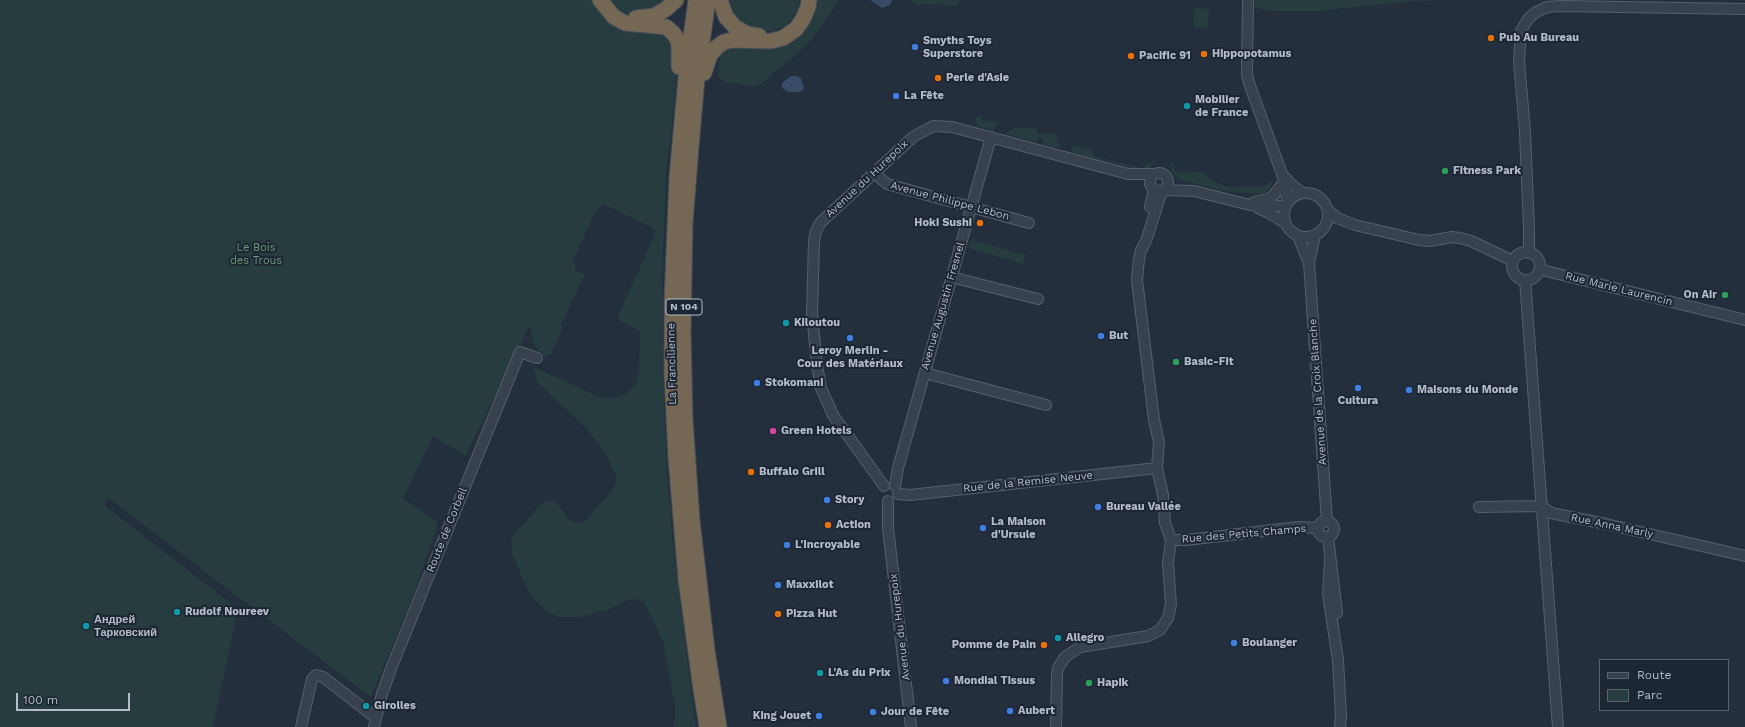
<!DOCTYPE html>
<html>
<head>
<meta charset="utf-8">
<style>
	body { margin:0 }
	#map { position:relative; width:1745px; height:727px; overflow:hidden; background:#242f3e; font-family:"Work Sans",sans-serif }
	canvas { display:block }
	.legend { position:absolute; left:1599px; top:659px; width:130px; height:52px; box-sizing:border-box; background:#1d2633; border:1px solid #59626f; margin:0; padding:5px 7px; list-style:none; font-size:12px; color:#b4bcc9 }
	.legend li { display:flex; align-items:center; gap:8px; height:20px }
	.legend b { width:20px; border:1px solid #59626f }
	.scale { position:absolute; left:16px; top:693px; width:114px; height:18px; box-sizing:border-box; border:2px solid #b4bcc9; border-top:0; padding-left:5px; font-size:12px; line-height:14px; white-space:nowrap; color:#b4bcc9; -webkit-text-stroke:3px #1d2633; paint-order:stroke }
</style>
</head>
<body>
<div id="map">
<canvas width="1745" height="727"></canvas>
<ul class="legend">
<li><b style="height:5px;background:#38414e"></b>Route</li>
<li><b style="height:11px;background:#263c3f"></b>Parc</li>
</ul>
<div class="scale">100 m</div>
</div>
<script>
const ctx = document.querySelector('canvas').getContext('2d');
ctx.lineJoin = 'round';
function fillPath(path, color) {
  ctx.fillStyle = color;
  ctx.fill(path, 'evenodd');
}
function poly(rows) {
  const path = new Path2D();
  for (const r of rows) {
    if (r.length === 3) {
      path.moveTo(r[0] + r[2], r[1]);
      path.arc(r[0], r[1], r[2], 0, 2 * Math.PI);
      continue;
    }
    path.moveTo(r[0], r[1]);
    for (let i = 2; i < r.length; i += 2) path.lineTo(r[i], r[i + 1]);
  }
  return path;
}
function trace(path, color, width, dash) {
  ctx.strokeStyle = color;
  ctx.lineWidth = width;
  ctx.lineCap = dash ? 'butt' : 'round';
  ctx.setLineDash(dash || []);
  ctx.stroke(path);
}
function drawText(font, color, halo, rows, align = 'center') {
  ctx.font = font + ' "Work Sans",sans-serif';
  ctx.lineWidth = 4;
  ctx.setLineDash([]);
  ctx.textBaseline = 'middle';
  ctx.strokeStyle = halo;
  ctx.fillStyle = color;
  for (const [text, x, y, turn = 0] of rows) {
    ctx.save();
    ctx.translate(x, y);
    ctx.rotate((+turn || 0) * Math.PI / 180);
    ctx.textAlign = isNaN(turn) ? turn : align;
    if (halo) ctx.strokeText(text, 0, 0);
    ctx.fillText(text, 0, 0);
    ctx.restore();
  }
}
const green = poly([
	[0,0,600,0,614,17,666,27,679,61,666,175,662,287,664,400,667,473,674,554,696,727,674,727,675,708,664,644,651,615,642,599,627,600,607,610,581,617,558,617,544,609,530,595,512,553,511,544,514,535,520,528,542,503,550,500,556,502,569,520,576,523,585,521,614,488,617,479,607,455,585,427,538,383,533,367,595,395,608,399,625,395,636,385,639,370,640,331,620,321,618,319,619,314,655,234,653,228,603,204,594,215,572,263,576,265,575,270,585,275,561,324,563,327,551,354,544,356,539,353,538,348,534,346,531,330,528,327,520,347,465,456,433,436,403,498,438,523,415,592,371,697,241,599,107,497,105,506,238,609,213,727,0,727],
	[611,0,670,0,662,7,637,15,628,14,616,7],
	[725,0,800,0,798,10,788,25,773,31,757,32,748,29,732,16],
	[815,0,842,0,839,1,812,39,798,53,772,74,768,79,755,87,725,82,720,78,718,74,720,51,729,46,771,47],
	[911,0,959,0,958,6,927,4,916,5],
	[1255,0,1477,0,1412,1,1318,11,1275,11,1255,8],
	[1194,8,1209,9,1208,28,1194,27],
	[977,117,982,117,981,120,999,122,993,131,980,127,975,121],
	[1015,128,1037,128,1037,134,1057,134,1057,143,1062,144,1058,148,1043,144,1043,140,1038,138,1036,142,1004,134],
	[1072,145,1093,150,1093,156,1145,169,1147,163,1152,164,1154,158,1157,159,1153,164,1149,168,1146,169,1135,169,1072,152],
	[1171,163,1174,163,1175,171,1202,172,1215,182,1229,187,1262,187,1273,180,1274,174,1274,178,1269,190,1262,194,1223,191,1180,180,1172,171],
	[971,240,1026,255,1023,264,968,248]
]);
const water = poly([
	[870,0,892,0,890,5,882,8],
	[791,76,796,76,801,78,804,88,803,90,799,92,788,92,782,88,782,83]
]);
const minor = poly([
	[1248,0,1247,74,1249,83,1282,174,1288,202],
	[1159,182,9],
	[874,173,887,184,1029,223],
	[1282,174,1291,184,1303,193],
	[1164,190,1194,191,1250,205,1286,206],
	[1162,191,1146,241,1141,250,1139,259,1137,280,1154,420,1159,442,1157,468,1163,495,1165,523,1171,540,1186,540,1299,527,1318,528],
	[1306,215,22],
	[1254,202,1268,199,1274,195,1284,182],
	[1150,207,1154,189],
	[1258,208,1269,213,1285,223],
	[1327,209,1337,218,1355,225,1419,240,1430,241,1452,237,1460,238,1471,241,1513,261],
	[1315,235,1309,263,1327,521],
	[1298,236,1309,263],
	[1526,266,14],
	[1529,253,1529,229,1525,132,1519,61,1521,31,1528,19,1536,12,1547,7,1560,6,1745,9],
	[1540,269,1550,272,1745,320],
	[951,277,1038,299],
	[1525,280,1558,727],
	[925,373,1046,405],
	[884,486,833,415,821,388,817,365,812,314,814,241,816,231,821,222,913,137,933,126,952,127,1128,174,1154,174],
	[895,486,898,468,991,137],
	[898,494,910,495,1157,468],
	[888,501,888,528,911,727],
	[1479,507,1542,506,1551,513,1606,524,1745,556],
	[1326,529,8],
	[1328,537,1337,613],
	[1330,560,1328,594,1338,660,1341,716,1340,727],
	[301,727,312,679,316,675,323,677,376,718],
	[374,727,382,694,392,666,520,352,537,358],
	[1056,727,1057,675,1058,668,1065,657,1080,647,1148,636,1160,630,1168,618,1171,604,1168,563,1171,540]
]);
const highway = poly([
	[600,0,614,17,625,23,666,27,673,33,678,40,679,48,679,67],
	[696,0,687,66,677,177,672,300,672,376,676,459,686,580,701,690,707,727],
	[708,0,697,78,691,147,685,223,683,332,685,419,692,520,707,650,719,727],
	[720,0,726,17,735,27,747,34,759,36],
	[636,18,654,16,666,9,676,0],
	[704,73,710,55,717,47,724,42,732,40,771,41,783,38,796,29,803,19,808,7,809,0]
]);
const markers = [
	[1491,38,4,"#e8710a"],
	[915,47,4,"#3f7fe0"],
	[1204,54,4,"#e8710a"],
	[1131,56,4,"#e8710a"],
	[938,78,4,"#e8710a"],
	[896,96,4,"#3f7fe0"],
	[1187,106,4,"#0f9aa8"],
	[1445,171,4,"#2e9e5b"],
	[980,223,4,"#e8710a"],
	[1725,295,4,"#2e9e5b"],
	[786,323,4,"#0f9aa8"],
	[1101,336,4,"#3f7fe0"],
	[850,338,4,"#3f7fe0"],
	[1176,362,4,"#2e9e5b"],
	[757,383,4,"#3f7fe0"],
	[1358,388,4,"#3f7fe0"],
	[1409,390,4,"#3f7fe0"],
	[773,431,4,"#d1479c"],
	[751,472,4,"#e8710a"],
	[827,500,4,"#3f7fe0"],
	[1098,507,4,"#3f7fe0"],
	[828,525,4,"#e8710a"],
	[983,528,4,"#3f7fe0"],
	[787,545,4,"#3f7fe0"],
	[778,585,4,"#3f7fe0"],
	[177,612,4,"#0f9aa8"],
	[778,614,4,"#e8710a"],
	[86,626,4,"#0f9aa8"],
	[1058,638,4,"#0f9aa8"],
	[1234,643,4,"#3f7fe0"],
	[1044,645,4,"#e8710a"],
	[820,673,4,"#0f9aa8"],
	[946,681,4,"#3f7fe0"],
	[1089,683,4,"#2e9e5b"],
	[366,706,4,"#0f9aa8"],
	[1010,711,4,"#3f7fe0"],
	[873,712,4,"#3f7fe0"],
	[819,716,4,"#3f7fe0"]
];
const shields = [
	[684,307,36]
];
const shieldNames = [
	["N 104",684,307]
];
const poiNames = [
	["Pub Au Bureau",1499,38],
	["Smyths Toys",923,41],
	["Superstore",923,54],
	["Hippopotamus",1212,54],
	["Pacific 91",1139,56],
	["Perle d'Asie",946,78],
	["La Fête",904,96],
	["Mobilier",1195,100],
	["de France",1195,113],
	["Fitness Park",1453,171],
	["Hoki Sushi",972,223,"right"],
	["On Air",1717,295,"right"],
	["Kiloutou",794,323],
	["But",1109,336],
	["Leroy Merlin -",850,351,"center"],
	["Cour des Matériaux",850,364,"center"],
	["Basic-Fit",1184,362],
	["Stokomani",765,383],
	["Maisons du Monde",1417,390],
	["Cultura",1358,401,"center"],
	["Green Hotels",781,431],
	["Buffalo Grill",759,472],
	["Story",835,500],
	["Bureau Vallée",1106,507],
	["La Maison",991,522],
	["d'Ursule",991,535],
	["Action",836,525],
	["L'Incroyable",795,545],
	["Maxxilot",786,585],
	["Rudolf Noureev",185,612],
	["Pizza Hut",786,614],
	["Андрей",94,620],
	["Тарковский",94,633],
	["Allegro",1066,638],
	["Boulanger",1242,643],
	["Pomme de Pain",1036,645,"right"],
	["L'As du Prix",828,673],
	["Mondial Tissus",954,681],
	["Hapik",1097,683],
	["Girolles",374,706],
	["Aubert",1018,711],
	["Jour de Fête",881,712],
	["King Jouet",811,716,"right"]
];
const streetNames = [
	["Avenue du Hurepoix",867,179,-43],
	["Avenue Philippe Lebon",950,201,15],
	["Rue Marie Laurencin",1619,289,14],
	["Avenue Augustin Fresnel",943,306,-74],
	["La Francilienne",672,364,-91],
	["Avenue de la Croix Blanche",1318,392,-94],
	["Rue de la Remise Neuve",1028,482,-6],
	["Rue Anna Marly",1612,526,12],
	["Route de Corbeil",447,530,-68],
	["Rue des Petits Champs",1244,534,-5],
	["Avenue du Hurepoix",900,627,-97]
];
const parkNames = [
	["Le Bois",256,248],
	["des Trous",256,261]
];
fillPath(green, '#263c3f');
fillPath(water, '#394c67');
trace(minor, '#565f6c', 12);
trace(highway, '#434c59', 17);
trace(minor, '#38414e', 10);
trace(highway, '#746855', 15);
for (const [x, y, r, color] of markers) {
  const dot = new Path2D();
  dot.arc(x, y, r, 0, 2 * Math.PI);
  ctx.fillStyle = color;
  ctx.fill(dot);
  trace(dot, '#1d2633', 1.5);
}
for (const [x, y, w] of shields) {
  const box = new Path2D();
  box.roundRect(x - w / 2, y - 8, w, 16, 3);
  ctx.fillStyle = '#1d2633';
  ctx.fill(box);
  trace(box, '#b4bcc9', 1);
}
drawText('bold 10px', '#b4bcc9', null, shieldNames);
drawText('bold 11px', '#b4bcc9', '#1d2633', poiNames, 'left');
drawText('11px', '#b4bcc9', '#1d2633', streetNames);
drawText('11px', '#6b9a76', '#1d2633', parkNames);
</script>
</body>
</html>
